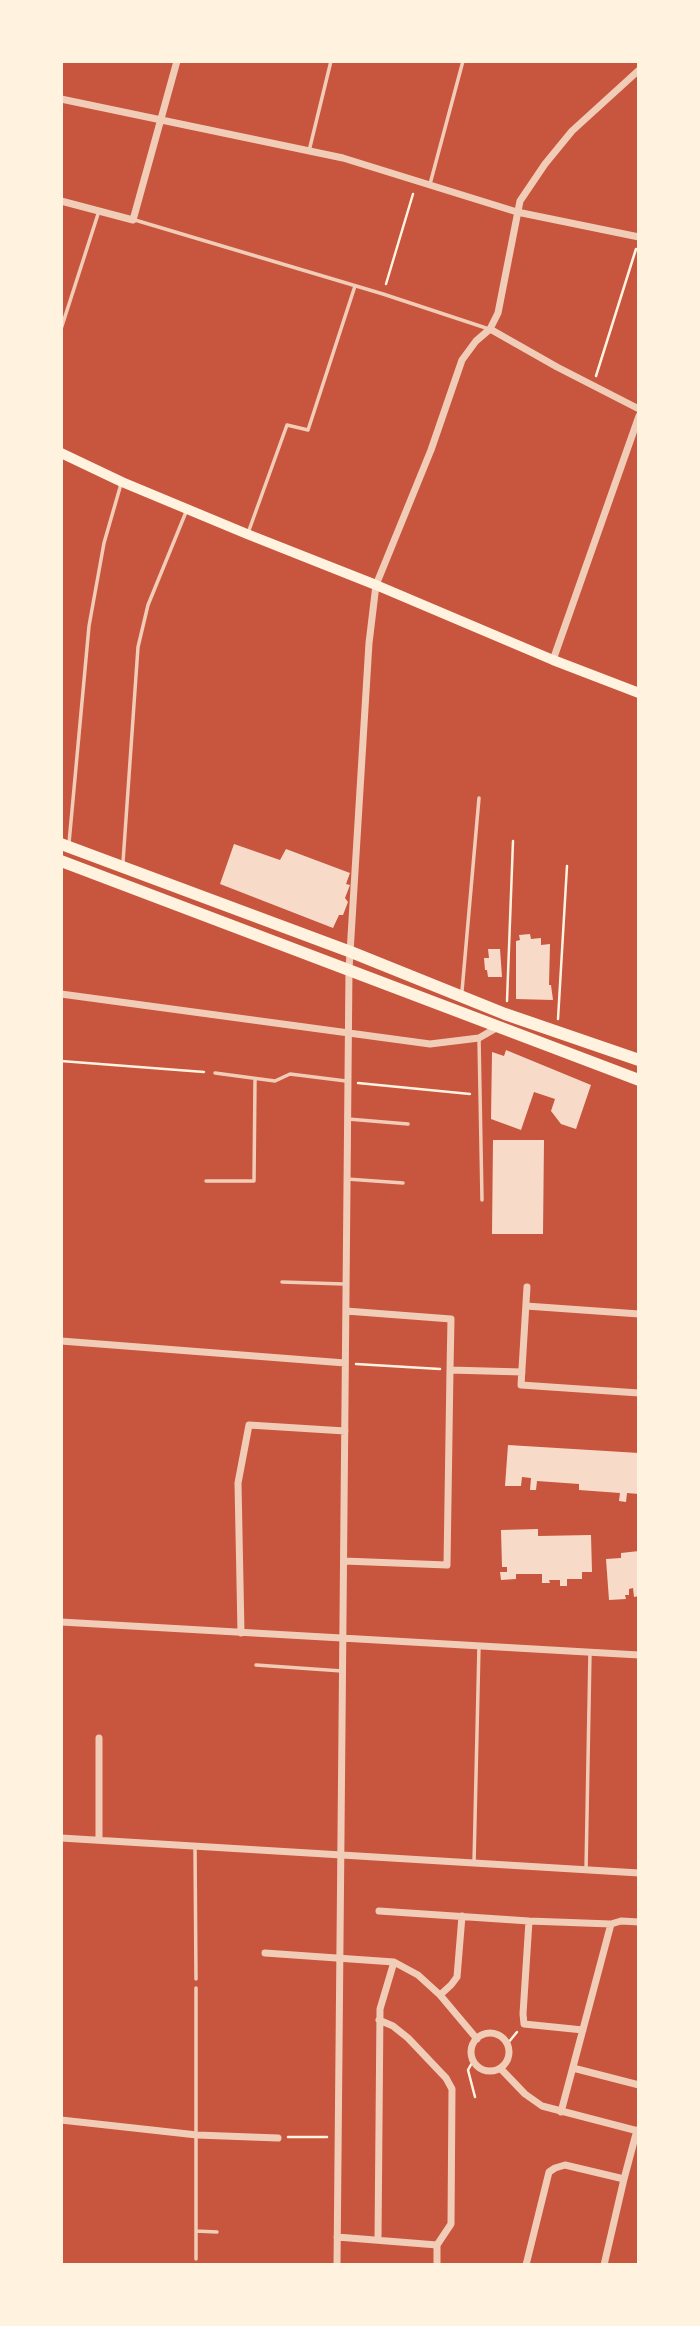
<!DOCTYPE html>
<html>
<head>
<meta charset="utf-8">
<style>
	body { margin:0 }
	#map { position:relative; width:700px; height:2326px; overflow:hidden; background:#c8553d; font-family:Lato,sans-serif }
	canvas { display:block }
	.frame { position:absolute; inset:0; border:63px solid #fff3e0; pointer-events:none }
</style>
</head>
<body>
<div id="map">
<canvas width="700" height="2326"></canvas>
<div class="frame"></div>
</div>
<script>
const ctx = document.querySelector('canvas').getContext('2d');
ctx.lineJoin = 'round';
function fillPath(path, color) {
  ctx.fillStyle = color;
  ctx.fill(path, 'evenodd');
}
function poly(rows) {
  const path = new Path2D();
  for (const r of rows) {
    if (r.length === 3) {
      path.moveTo(r[0] + r[2], r[1]);
      path.arc(r[0], r[1], r[2], 0, 2 * Math.PI);
      continue;
    }
    path.moveTo(r[0], r[1]);
    for (let i = 2; i < r.length; i += 2) path.lineTo(r[i], r[i + 1]);
  }
  return path;
}
function trace(path, color, width, dash) {
  ctx.strokeStyle = color;
  ctx.lineWidth = width;
  ctx.lineCap = dash ? 'butt' : 'round';
  ctx.setLineDash(dash || []);
  ctx.stroke(path);
}
const building = poly([
	[234,844,280,860,286,849,350,873,346,884,350,885,345,898,348,902,343,915,339,915,333,928,220,884],
	[530,934,531,939,541,938,541,945,550,944,549,985,551,985,553,1000,516,999,516,941,520,940,519,935],
	[488,949,500,949,502,977,488,977,487,970,485,970,484,958,489,958],
	[506,1050,591,1085,576,1129,561,1124,551,1111,555,1099,534,1092,521,1130,491,1119,492,1052,504,1056],
	[493,1140,544,1140,543,1234,492,1234],
	[508,1445,639,1453,639,1494,627,1493,626,1502,619,1501,620,1493,579,1490,579,1484,537,1481,536,1490,530,1490,531,1478,522,1477,521,1486,505,1486],
	[538,1529,538,1536,591,1535,592,1572,582,1572,582,1579,567,1579,567,1586,560,1586,560,1580,549,1580,550,1583,542,1583,542,1574,516,1574,516,1579,501,1580,500,1572,507,1572,507,1567,502,1567,501,1530],
	[639,1551,639,1596,634,1597,633,1588,629,1589,629,1595,625,1595,626,1599,609,1600,606,1559,621,1558,621,1553]
]);
const path = poly([
	[386,284,413,194],
	[596,376,636,249],
	[507,1001,513,841],
	[558,1019,567,866],
	[61,1061,204,1072],
	[358,1083,470,1094],
	[356,1364,440,1369],
	[508,2043,517,2032],
	[473,2061,468,2070,475,2097],
	[288,2137,327,2137]
]);
const service = poly([
	[309,151,331,61],
	[430,184,463,61],
	[135,220,383,294,489,329],
	[61,329,99,211],
	[248,533,287,425,308,430,355,286],
	[69,843,89,626,104,543,121,484],
	[123,862,138,647,148,605,186,512],
	[462,991,479,798],
	[479,1038,482,1200],
	[215,1073,275,1081,290,1074,346,1081],
	[348,1119,408,1124],
	[347,1179,403,1183],
	[206,1181,254,1181,255,1080],
	[282,1282,344,1284],
	[256,1665,342,1671],
	[195,1846,196,1979],
	[474,1863,479,1646],
	[586,1870,590,1652],
	[196,1988,196,2259],
	[196,2231,217,2232]
]);
const minor = poly([
	[61,99,343,158,517,212,639,237],
	[61,201,133,220,177,61],
	[490,329,557,367,639,409],
	[553,660,639,416],
	[61,994,430,1044,479,1038,498,1027],
	[527,1287,521,1385,639,1393],
	[526,1306,639,1314],
	[61,1341,345,1363],
	[450,1370,522,1372],
	[344,1561,447,1565,450,1370,451,1319,346,1311],
	[61,1622,639,1655],
	[241,1633,238,1483,249,1425,345,1431],
	[99,1738,99,1840],
	[61,1838,639,1873],
	[379,1911,529,1921,611,1924,621,1921,639,1922],
	[529,1921,523,2014,524,2024,583,2030],
	[265,1953,394,1962,418,1975,440,1995,477,2039],
	[440,1995,451,1985,457,1977,462,1916],
	[379,2020,393,2026,408,2038,446,2078,452,2089,451,2224,437,2245],
	[490,2052,19],
	[573,2068,639,2085],
	[501,2069,525,2094,542,2106,638,2131],
	[561,2112,611,1924],
	[61,2120,197,2135,278,2138],
	[337,2237,437,2245,437,2265],
	[378,2240,380,2009,394,1962],
	[337,2265,349,969,369,643,376,585,431,450,462,360,476,341,490,329,498,313,520,201,545,164,572,131,639,70],
	[526,2265,549,2172,555,2168,565,2165,624,2179,637,2130],
	[604,2265,624,2179]
]);
const secondary = poly([
	[61,453,122,482,247,534,376,585,553,660,639,693]
]);
const trunk = poly([
	[61,844,351,952,505,1014,639,1060],
	[61,861,639,1080]
]);
fillPath(building, '#f7dbc8');
trace(path, '#fff3e0', 2.5);
trace(service, '#f1ccb7', 3.5);
trace(minor, '#f1ccb7', 7);
trace(secondary, '#fff3e0', 10);
trace(trunk, '#fff3e0', 12);
</script>
</body>
</html>
